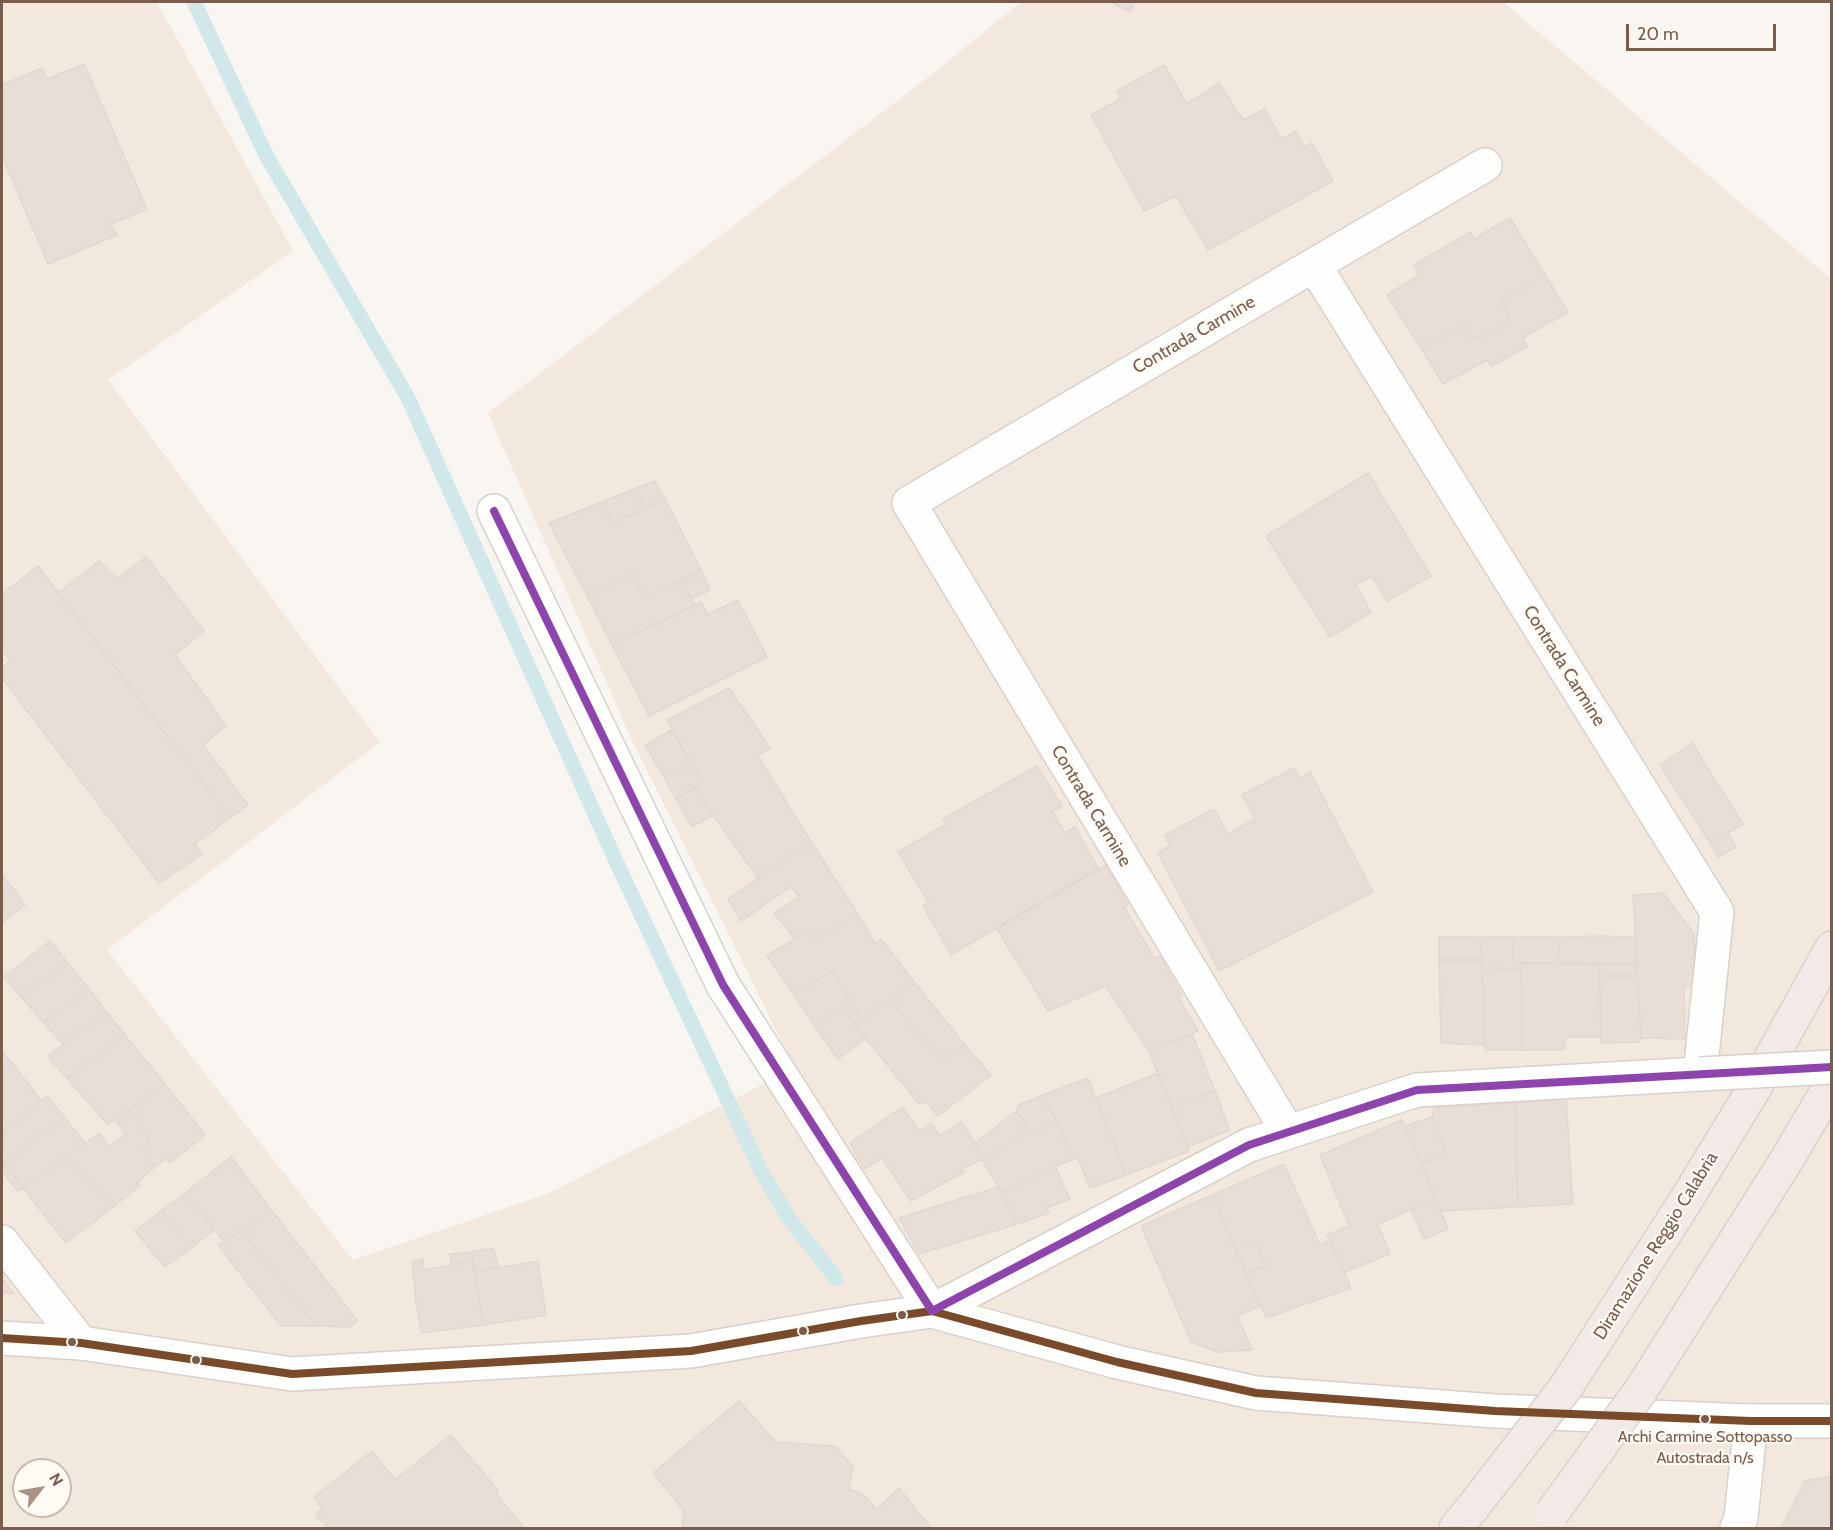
<!DOCTYPE html>
<html>
<head>
<meta charset="utf-8">
<style>
	body { margin:0 }
	#map { position:relative; width:1833px; height:1530px; overflow:hidden; background:#f9f5f0; font-family:Cabin,sans-serif }
	canvas { display:block }
	.frame { position:absolute; inset:0; border:3px solid #7a5c4d; pointer-events:none }
	.north { position:absolute; left:12px; top:1458px; width:60px; height:60px; box-sizing:border-box; background:#fffaf3; border:2px solid #cabbb1; border-radius:50%; rotate:59deg; font-size:16px; font-weight:700; line-height:24px; text-align:center; color:#7a5c4d }
	.north::after { content:''; display:block; margin:auto; width:21px; height:27px; background:#a69286; clip-path:polygon(50% 0,100% 100%,50% 72%,0 100%) }
	.scale { position:absolute; left:1626px; top:24px; width:150px; height:27px; box-sizing:border-box; border:3px solid #7a5c4d; border-top:0; padding-left:8px; font-size:18px; line-height:21px; white-space:nowrap; color:#7a5c4d; -webkit-text-stroke:4px #fffaf3; paint-order:stroke }
</style>
</head>
<body>
<div id="map">
<canvas width="1833" height="1530"></canvas>
<div class="frame"></div>
<div class="north">N</div>
<div class="scale">20 m</div>
</div>
<script>
const ctx = document.querySelector('canvas').getContext('2d');
ctx.lineJoin = 'round';
function fillPath(path, color) {
  ctx.fillStyle = color;
  ctx.fill(path, 'evenodd');
}
function poly(rows) {
  const path = new Path2D();
  for (const r of rows) {
    path.moveTo(r[0], r[1]);
    for (let i = 2; i < r.length; i += 2) path.lineTo(r[i], r[i + 1]);
  }
  return path;
}
function trace(path, color, width, dash) {
  ctx.strokeStyle = color;
  ctx.lineWidth = width;
  ctx.lineCap = dash ? 'butt' : 'round';
  ctx.setLineDash(dash || []);
  ctx.stroke(path);
}
function drawText(font, color, halo, rows, align = 'center') {
  ctx.font = font + ' Cabin,sans-serif';
  ctx.lineWidth = 4.5;
  ctx.setLineDash([]);
  ctx.textBaseline = 'middle';
  ctx.strokeStyle = halo;
  ctx.fillStyle = color;
  for (const [text, x, y, turn = 0] of rows) {
    ctx.save();
    ctx.translate(x, y);
    ctx.rotate((+turn || 0) * Math.PI / 180);
    ctx.textAlign = isNaN(turn) ? turn : align;
    if (halo) ctx.strokeText(text, 0, 0);
    ctx.fillText(text, 0, 0);
    ctx.restore();
  }
}
const residential = poly([
	[2,2,157,2,293,251,108,380,380,742,107,950,353,1260,547,1194,795,1068,631,738,488,413,931,75,1021,2,1503,2,1831,279,1831,1528,2,1528],
	[24,1470,60,1470,60,1506,24,1506]
]);
const stream = poly([
	[194,2,266,155,408,398,615,859,761,1171,790,1220,836,1278]
]);
const building = poly([
	[1111,2,1135,2,1130,12,1111,2],
	[84,64,147,209,111,224,117,235,48,264,2,156,2,85,42,68,47,79,84,64],
	[1164,65,1187,104,1219,83,1243,120,1265,109,1281,139,1296,131,1305,147,1312,143,1333,181,1208,250,1176,196,1144,211,1091,115,1120,99,1117,91,1164,65],
	[1510,218,1545,275,1501,300,1509,315,1506,324,1480,338,1472,337,1464,324,1422,350,1387,295,1419,275,1414,265,1471,232,1474,239,1510,218],
	[1545,275,1568,312,1522,338,1528,346,1492,366,1487,360,1443,384,1422,350,1464,324,1472,337,1480,338,1506,324,1509,315,1501,300,1545,275],
	[1368,473,1431,576,1387,601,1372,576,1356,585,1371,612,1330,637,1266,536,1368,473],
	[655,481,665,499,645,509,636,488,655,481],
	[636,488,645,509,613,523,602,502,636,488],
	[665,499,701,570,644,598,632,574,587,596,549,523,602,502,613,523,665,499],
	[146,557,204,631,175,655,226,726,203,745,248,805,230,818,58,593,99,561,117,579,146,557],
	[38,566,230,818,195,844,202,854,159,883,2,678,2,667,11,662,2,650,2,594,38,566],
	[701,570,710,590,691,599,681,580,701,570],
	[632,574,644,598,681,580,695,606,612,645,587,596,632,574],
	[738,600,767,657,649,716,612,645,701,602,708,614,738,600],
	[729,688,770,748,758,756,811,842,758,878,713,815,695,787,703,783,667,720,729,688],
	[672,730,691,763,664,777,645,745,672,730],
	[1692,743,1743,824,1710,843,1660,765,1692,743],
	[691,763,703,783,676,799,664,777,691,763],
	[1037,766,1062,806,1052,811,1065,833,1075,827,1098,868,951,955,923,906,929,903,898,852,946,824,943,819,1037,766],
	[1294,768,1300,778,1310,772,1373,892,1219,971,1158,853,1170,846,1165,835,1214,809,1228,834,1255,819,1242,795,1294,768],
	[695,787,713,815,692,827,676,799,695,787],
	[1728,833,1736,847,1718,857,1710,843,1728,833],
	[811,842,858,914,814,941,807,931,795,939,774,913,799,897,791,887,741,921,728,899,811,842],
	[1106,865,1128,905,1124,907,1154,958,1160,956,1182,995,1178,997,1198,1031,1149,1051,1106,986,1048,1011,997,929,1106,865],
	[2,874,25,905,2,923,2,874],
	[1663,893,1694,934,1696,986,1684,987,1685,1039,1641,1038,1633,895,1663,893],
	[858,914,875,943,881,939,915,983,862,1019,832,971,794,995,767,956,807,931,814,941,858,914],
	[1601,936,1635,937,1636,964,1558,963,1560,937,1601,936],
	[1439,937,1480,937,1482,960,1439,960,1439,937],
	[1480,937,1513,937,1513,963,1521,963,1521,969,1482,968,1480,937],
	[1513,937,1560,937,1558,963,1513,963,1513,937],
	[50,941,68,963,21,997,4,977,50,941],
	[1439,960,1482,960,1485,1045,1441,1043,1439,960],
	[68,963,89,989,44,1023,21,997,68,963],
	[1521,963,1599,964,1601,1037,1565,1037,1564,1050,1522,1050,1521,963],
	[1599,964,1636,964,1637,976,1600,976,1599,964],
	[1482,968,1521,969,1522,1050,1485,1050,1482,968],
	[832,971,862,1019,854,1024,841,1007,814,1025,794,995,832,971],
	[1600,976,1637,976,1641,1038,1640,1042,1601,1043,1600,976],
	[915,983,965,1045,943,1062,890,1000,915,983],
	[89,989,106,1012,63,1044,44,1023,89,989],
	[890,1000,943,1062,965,1045,991,1075,938,1116,926,1101,920,1105,854,1024,890,1000],
	[841,1007,865,1039,838,1059,814,1025,841,1007],
	[106,1012,125,1035,67,1078,47,1056,106,1012],
	[1192,1034,1215,1091,1171,1107,1149,1051,1192,1034],
	[125,1035,165,1084,108,1125,67,1078,125,1035],
	[3,1052,41,1100,2,1133,2,1053,3,1052],
	[1158,1073,1189,1151,1126,1175,1096,1098,1158,1073],
	[1088,1078,1126,1175,1090,1188,1075,1152,1072,1153,1043,1095,1088,1078],
	[165,1084,205,1135,170,1163,166,1158,155,1167,142,1150,150,1142,137,1126,142,1122,129,1110,165,1084],
	[1215,1091,1230,1130,1188,1147,1171,1107,1215,1091],
	[1043,1095,1057,1122,1033,1135,1016,1111,1019,1105,1043,1095],
	[47,1096,64,1117,4,1162,23,1188,17,1191,2,1170,2,1133,47,1096],
	[1566,1099,1573,1204,1518,1207,1515,1103,1566,1099],
	[1515,1103,1518,1207,1441,1211,1421,1163,1446,1155,1432,1117,1434,1108,1515,1103],
	[902,1107,920,1131,931,1123,940,1136,961,1122,975,1143,982,1159,962,1169,964,1172,911,1201,882,1158,864,1169,850,1143,902,1107],
	[129,1110,142,1122,137,1126,150,1142,142,1150,155,1167,138,1182,140,1186,113,1207,67,1156,99,1133,109,1146,126,1134,115,1120,129,1110],
	[1016,1111,1031,1131,982,1159,975,1143,1016,1111],
	[64,1117,85,1143,23,1188,4,1162,64,1117],
	[1432,1117,1446,1155,1421,1163,1405,1126,1432,1117],
	[1402,1120,1436,1199,1378,1224,1390,1254,1345,1272,1327,1235,1349,1226,1320,1155,1402,1120],
	[1057,1122,1072,1153,1075,1152,1078,1158,1055,1166,1001,1192,982,1159,1031,1131,1033,1135,1057,1122],
	[67,1156,113,1207,66,1243,23,1188,67,1156],
	[231,1157,272,1211,224,1242,185,1193,231,1157],
	[1284,1164,1320,1245,1330,1240,1351,1288,1266,1318,1246,1273,1266,1266,1255,1241,1236,1249,1212,1195,1284,1164],
	[1055,1166,1070,1199,1047,1208,1049,1213,1017,1224,1001,1192,1055,1166],
	[998,1187,1017,1224,919,1254,899,1218,998,1187],
	[185,1193,214,1230,190,1249,162,1210,185,1193],
	[1212,1195,1260,1306,1237,1316,1252,1350,1218,1352,1191,1342,1141,1226,1212,1195],
	[1436,1199,1448,1229,1424,1239,1411,1210,1436,1199],
	[162,1210,190,1249,165,1267,135,1231,162,1210],
	[272,1211,357,1320,353,1325,348,1327,316,1326,242,1231,272,1211],
	[242,1231,316,1326,281,1326,218,1245,242,1231],
	[1255,1241,1266,1266,1246,1273,1236,1249,1255,1241],
	[493,1248,499,1267,474,1272,471,1252,493,1248],
	[471,1252,473,1261,452,1265,450,1254,471,1252],
	[423,1259,424,1270,473,1261,483,1325,422,1333,416,1303,412,1262,423,1259],
	[538,1261,546,1315,483,1325,474,1272,538,1261],
	[2,1278,14,1294,2,1292,2,1278],
	[739,1401,776,1442,835,1446,853,1467,849,1489,862,1494,877,1509,899,1488,931,1528,682,1528,684,1511,653,1473,739,1401],
	[451,1435,498,1490,498,1496,524,1528,328,1528,316,1515,322,1508,314,1497,372,1451,395,1480,451,1435],
	[1832,1476,1832,1528,1781,1528,1805,1481,1832,1476]
]);
const minor = poly([
	[1314,265,1485,165],
	[494,511,723,985,932,1311,1249,1145,1417,1090,1700,1074,1717,912,1314,265,909,503,1288,1132],
	[2,1242,81,1343],
	[1737,1528,1741,1518,1751,1421]
]);
const tertiary = poly([
	[2,1338,81,1343,292,1374,691,1351,861,1321,932,1311,1117,1362,1256,1393,1495,1411,1751,1421,1832,1421]
]);
const motorway = poly([
	[1566,1387,1683,1205,1755,1087,1832,948],
	[1641,1390,1786,1161,1832,1083],
	[1456,1528,1473,1507]
]);
const minorBridge = poly([
	[1700,1074,1832,1067]
]);
const motorwayBridge = poly([
	[1473,1507,1566,1387],
	[1552,1513,1641,1390]
]);
const bus1 = poly([
	[2,1338,81,1343,292,1374,691,1351,861,1321,932,1311,1117,1362,1256,1393,1495,1411,1751,1421,1832,1421]
]);
const bus2 = poly([
	[494,511,723,985,932,1311,1249,1145,1417,1090,1832,1067]
]);
const markers = [
	[902,1315,5,"#7a5c4d"],
	[803,1331,5,"#7a5c4d"],
	[72,1342,5,"#7a5c4d"],
	[196,1360,5,"#7a5c4d"],
	[1705,1419,5,"#7a5c4d"]
];
const busNames = [
	["Archi Carmine Sottopasso",1705,1437],
	["Autostrada n/s",1705,1458]
];
const streetNames = [
	["Contrada Carmine",1194,335,-30],
	["Contrada Carmine",1564,666,58],
	["Contrada Carmine",1091,806,59],
	["Diramazione Reggio Calabria",1656,1246,-58]
];
fillPath(residential, '#f2e8de');
trace(stream, '#d0e8ea', 15);
fillPath(building, '#e6ded7');
trace(building, '#e2d8d2', 1.5);
trace(minor, '#d7d1cb', 36);
trace(tertiary, '#d7d1cb', 36);
trace(motorway, '#dad1cc', 36);
trace(minor, '#fefefd', 33);
trace(tertiary, '#fefefd', 33);
trace(motorway, '#f2eae7', 33);
trace(minorBridge, '#d7d1cb', 36, []);
trace(motorwayBridge, '#dad1cc', 36, []);
trace(minorBridge, '#fefefd', 33);
trace(motorwayBridge, '#f2eae7', 33);
trace(bus1, '#7a4b2a', 8);
trace(bus2, '#8e44ad', 8);
for (const [x, y, r, color] of markers) {
  const dot = new Path2D();
  dot.arc(x, y, r, 0, 2 * Math.PI);
  ctx.fillStyle = color;
  ctx.fill(dot);
  trace(dot, '#fffaf3', 2);
}
drawText('16px', '#7a5c4d', '#fffaf3', busNames);
drawText('18px', '#7a5c4d', '#fffaf3', streetNames);
</script>
</body>
</html>
